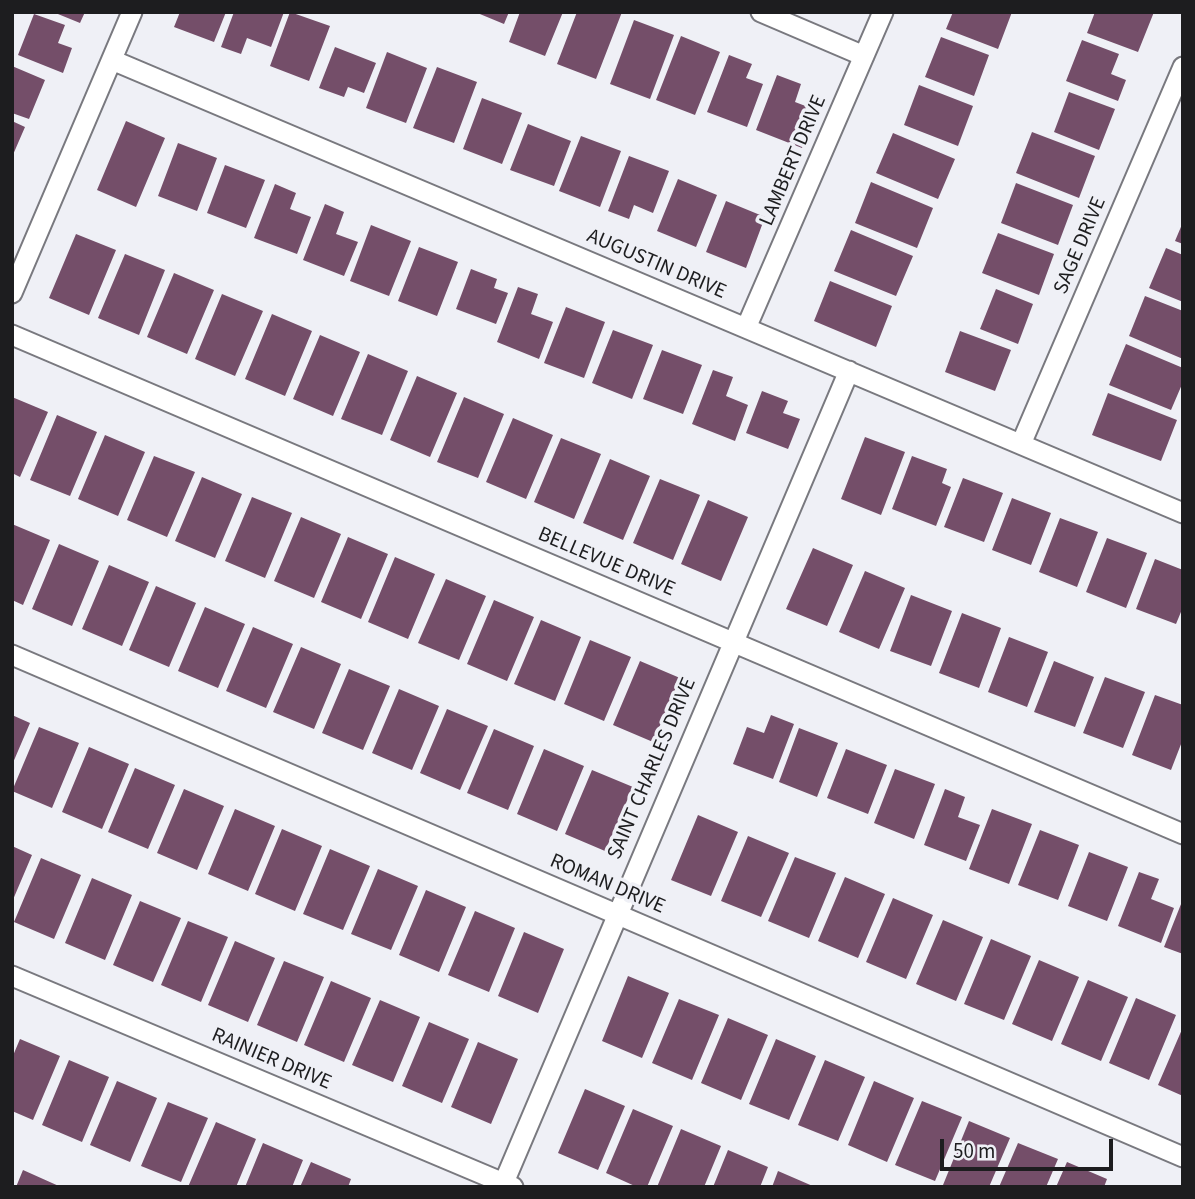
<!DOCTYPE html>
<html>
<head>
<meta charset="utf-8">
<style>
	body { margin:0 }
	#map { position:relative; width:1195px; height:1199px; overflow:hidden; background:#eff0f6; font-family:"Source Sans 3",sans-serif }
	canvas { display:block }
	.frame { position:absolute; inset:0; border:14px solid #1d1d1f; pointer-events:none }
	.scale { position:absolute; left:940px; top:1139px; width:173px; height:32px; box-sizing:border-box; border:4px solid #1d1d1f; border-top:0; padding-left:9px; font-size:21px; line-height:24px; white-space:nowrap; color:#1d1d1f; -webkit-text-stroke:5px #eff0f6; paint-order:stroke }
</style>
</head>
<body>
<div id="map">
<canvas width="1195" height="1199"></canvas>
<div class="frame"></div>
<div class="scale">50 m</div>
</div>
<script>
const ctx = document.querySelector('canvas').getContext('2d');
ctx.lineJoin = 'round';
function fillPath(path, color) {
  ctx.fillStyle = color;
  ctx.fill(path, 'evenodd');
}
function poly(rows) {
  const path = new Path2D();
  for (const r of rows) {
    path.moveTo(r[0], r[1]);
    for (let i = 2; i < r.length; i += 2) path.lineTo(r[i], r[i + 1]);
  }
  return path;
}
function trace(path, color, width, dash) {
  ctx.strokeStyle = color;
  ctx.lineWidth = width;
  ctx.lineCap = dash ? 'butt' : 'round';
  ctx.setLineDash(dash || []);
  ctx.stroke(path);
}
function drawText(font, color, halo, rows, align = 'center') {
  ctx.font = font + ' "Source Sans 3",sans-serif';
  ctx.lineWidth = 7;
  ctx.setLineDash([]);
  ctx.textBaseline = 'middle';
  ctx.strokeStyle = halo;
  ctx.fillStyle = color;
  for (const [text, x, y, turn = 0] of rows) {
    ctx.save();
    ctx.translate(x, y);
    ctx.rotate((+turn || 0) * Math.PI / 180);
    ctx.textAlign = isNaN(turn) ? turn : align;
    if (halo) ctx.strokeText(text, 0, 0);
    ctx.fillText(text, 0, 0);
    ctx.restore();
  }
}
const building = poly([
	[53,12,85,12,80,23],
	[180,12,226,12,214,42,174,27],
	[234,12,284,12,271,47,247,38,241,54,221,47],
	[290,12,330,26,309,81,270,66],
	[475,12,509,12,504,24],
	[520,12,563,12,545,56,509,42],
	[577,12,622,12,596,79,557,64],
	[953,12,1012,12,998,49,946,29],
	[1095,12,1154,12,1138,52,1087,33],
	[34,14,65,25,58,43,72,48,63,73,18,55],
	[634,20,674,35,650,99,610,84],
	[681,36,720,52,695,115,656,100],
	[941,37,989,55,974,96,925,77],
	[1082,40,1119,54,1111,74,1126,80,1118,101,1066,81],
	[335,47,376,63,364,93,348,87,344,97,319,88],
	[387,52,427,68,406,123,366,108],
	[729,55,752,64,746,78,763,84,747,127,707,112],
	[12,66,45,80,29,119,12,113],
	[437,67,477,82,454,143,413,128],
	[777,75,801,84,795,102,816,110,802,148,756,130],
	[919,85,973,106,958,146,904,125],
	[1069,92,1115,109,1099,150,1054,132],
	[482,98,522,113,502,164,463,149],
	[12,121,25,127,12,157],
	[126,121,165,138,136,207,97,190],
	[528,124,571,141,554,186,510,170],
	[1032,132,1095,156,1079,198,1016,173],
	[893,133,955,159,938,199,876,173],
	[581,136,621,151,600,207,559,191],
	[178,143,217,158,197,211,158,196],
	[629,156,669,171,653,213,634,205,629,219,608,211],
	[225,165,265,180,246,228,207,213],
	[678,179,717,195,696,247,657,231],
	[871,182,933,208,917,248,855,223],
	[1016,183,1073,205,1058,245,1001,223],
	[275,184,296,193,290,209,311,217,297,254,254,238],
	[726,201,765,217,746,268,706,252],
	[325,204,344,212,336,234,358,242,344,276,303,260],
	[1183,222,1183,244,1175,241],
	[371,225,411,241,389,296,350,281],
	[851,230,913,256,896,296,834,271],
	[998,233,1054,254,1039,295,982,273],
	[76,234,116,250,89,315,49,298],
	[419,247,458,262,437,316,398,301],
	[1166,248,1183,255,1183,302,1149,288],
	[125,254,165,270,139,335,98,318],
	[471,269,497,279,494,288,508,293,496,324,456,309],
	[174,273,214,290,187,354,147,337],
	[830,281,892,306,876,347,814,321],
	[518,287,538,294,531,314,553,322,539,359,497,342],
	[996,289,1033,304,1018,344,980,329],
	[222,294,263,311,235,376,195,359],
	[1145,296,1183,311,1183,359,1129,336],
	[566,307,605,322,584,378,544,363],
	[272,314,312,331,285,396,245,379],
	[613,330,653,345,632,399,592,383],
	[960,331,1011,350,995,391,945,372],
	[320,335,360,352,333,416,293,399],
	[1126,344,1183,368,1183,382,1171,410,1109,385],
	[662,350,702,365,683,414,643,399],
	[368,354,408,371,382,435,341,419],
	[713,370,733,377,726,396,748,405,735,441,692,424],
	[417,376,457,393,430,457,390,440],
	[762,391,788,401,783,413,800,419,788,449,746,433],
	[1108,393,1177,420,1161,461,1092,435],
	[12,397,48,412,20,477,12,473],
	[464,397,504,414,478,478,437,462],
	[57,415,97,432,70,496,30,480],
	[513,418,553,435,526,499,486,482],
	[105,435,145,452,118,516,78,499],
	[865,437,905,452,881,515,841,499],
	[561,438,601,454,574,519,534,502],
	[154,456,195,472,167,537,127,520],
	[912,456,947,469,942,483,951,487,936,526,892,509],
	[610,459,650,476,623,540,583,523],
	[202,477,242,494,215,558,175,541],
	[963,478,1003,493,984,542,944,527],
	[660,479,700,495,673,560,633,543],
	[252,497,292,513,265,578,225,561],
	[1012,498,1051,513,1031,565,992,550],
	[708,500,748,517,721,581,681,564],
	[301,517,341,534,314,598,274,581],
	[1060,518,1098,532,1077,587,1039,572],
	[12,524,50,540,23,605,12,600],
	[348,537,388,554,361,619,321,602],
	[1107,538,1147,553,1126,608,1086,592],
	[59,544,99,561,72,626,32,609],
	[813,548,853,565,827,626,786,609],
	[395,557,435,574,408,639,368,622],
	[1155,559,1183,570,1183,607,1176,624,1136,609],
	[109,565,149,582,122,646,82,629],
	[865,571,905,588,879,649,839,632],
	[446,579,486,596,459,660,418,643],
	[156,586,196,603,169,667,129,650],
	[911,595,952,611,931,666,890,651],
	[494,600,534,617,507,681,467,664],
	[205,607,245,624,218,688,178,671],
	[962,613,1001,628,979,688,939,673],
	[541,620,581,637,555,701,514,684],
	[253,627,293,644,266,708,226,691],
	[1009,637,1048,652,1027,707,988,692],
	[590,640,631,657,604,721,564,704],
	[301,647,341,664,314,729,273,712],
	[640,661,680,678,653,742,613,725],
	[1054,661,1094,677,1075,727,1034,712],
	[349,669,390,686,363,750,322,733],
	[1105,677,1145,692,1123,748,1083,733],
	[399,689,439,706,412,770,372,753],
	[1155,695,1183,705,1183,739,1171,770,1132,755],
	[447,709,488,726,460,790,420,773],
	[12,715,30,723,12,765],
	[771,715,794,724,773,779,733,764,747,727,764,733],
	[39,727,79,743,52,808,12,791],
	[799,728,838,743,817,797,779,782],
	[494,729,534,746,508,810,467,793],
	[89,747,129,764,102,829,62,812],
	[544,749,584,766,557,831,517,814],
	[846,749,887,765,868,814,827,798],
	[135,768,175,785,148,849,108,832],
	[895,769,935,784,914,839,874,823],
	[592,770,633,787,605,851,565,834],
	[184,789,224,806,197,870,157,853],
	[945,789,965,797,958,817,980,825,966,861,924,845],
	[235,809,275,826,248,891,208,874],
	[992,809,1032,824,1009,884,969,869],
	[698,815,738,832,711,896,671,880],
	[282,829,322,846,295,911,255,894],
	[1040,830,1079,845,1058,900,1018,885],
	[748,836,789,853,761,917,721,901],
	[12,846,32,855,12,902],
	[330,849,370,866,343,930,303,914],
	[1089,852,1128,867,1107,921,1068,906],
	[795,857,836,873,809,938,768,921],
	[41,858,81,875,54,939,14,922],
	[378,869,418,886,391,950,351,934],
	[1139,872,1159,879,1151,899,1174,908,1161,943,1118,926],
	[845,877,885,894,858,958,818,941],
	[92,878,132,895,105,960,65,943],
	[426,890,466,907,439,972,399,955],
	[893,898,933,915,906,979,866,962],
	[1183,899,1183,954,1164,947],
	[140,901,181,918,153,982,113,965],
	[475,911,515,928,489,992,448,975],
	[943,920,983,937,956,1001,916,984],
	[188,921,228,937,201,1002,161,985],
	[524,932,564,949,538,1013,498,996],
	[991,939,1031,956,1004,1020,964,1004],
	[235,941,275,958,248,1022,208,1005],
	[1039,960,1079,977,1052,1041,1012,1024],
	[284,961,324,977,297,1042,257,1025],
	[628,976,669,993,642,1058,602,1041],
	[1088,980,1128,997,1101,1061,1061,1044],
	[331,981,371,998,344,1062,304,1045],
	[1136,998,1176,1015,1149,1080,1109,1063],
	[679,999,719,1015,692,1080,652,1063],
	[380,1000,420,1017,393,1082,352,1065],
	[728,1018,768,1035,741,1100,701,1083],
	[429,1022,469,1039,442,1103,402,1086],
	[1183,1027,1183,1096,1158,1085],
	[20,1039,60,1056,33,1120,12,1111,12,1058],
	[776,1039,816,1056,789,1120,749,1104],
	[478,1042,518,1059,491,1124,451,1107],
	[69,1060,109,1077,82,1142,42,1125],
	[825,1060,865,1077,838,1141,798,1125],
	[117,1081,157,1098,130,1162,90,1145],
	[874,1081,914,1098,887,1162,848,1145],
	[585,1089,625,1106,598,1170,558,1153],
	[922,1101,962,1117,935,1181,895,1165],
	[168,1102,208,1118,181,1182,141,1166],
	[633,1109,673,1126,647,1187,637,1187,606,1173],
	[969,1121,1010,1138,989,1187,946,1187,943,1185],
	[216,1122,256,1139,236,1187,188,1187],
	[681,1129,721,1146,704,1187,657,1187],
	[263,1143,303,1160,292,1187,245,1187],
	[1018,1143,1058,1159,1046,1187,999,1187],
	[728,1150,768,1167,760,1187,713,1187],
	[311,1162,351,1179,348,1187,300,1187],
	[1067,1162,1107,1179,1104,1187,1056,1187],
	[23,1170,61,1187,16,1187],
	[778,1171,815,1187,772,1187]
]);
const minor = poly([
	[761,12,864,56],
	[112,60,1183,513],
	[12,293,132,12],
	[746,328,883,12],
	[12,335,1183,834],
	[1021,444,1183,67],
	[12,655,1183,1157],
	[12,976,513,1187],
	[502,1187,849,371]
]);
const streetNames = [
	["LAMBERT DRIVE",794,161,-67],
	["SAGE DRIVE",1081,246,-67],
	["AUGUSTIN DRIVE",656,265,23],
	["BELLEVUE DRIVE",606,563,23],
	["SAINT CHARLES DRIVE",653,769,-67],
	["ROMAN DRIVE",607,885,23],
	["RAINIER DRIVE",271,1060,23]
];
fillPath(building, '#744e69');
trace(minor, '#79797f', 23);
trace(minor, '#fff', 19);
drawText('21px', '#1d1d1f', '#eff0f6', streetNames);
</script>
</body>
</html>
